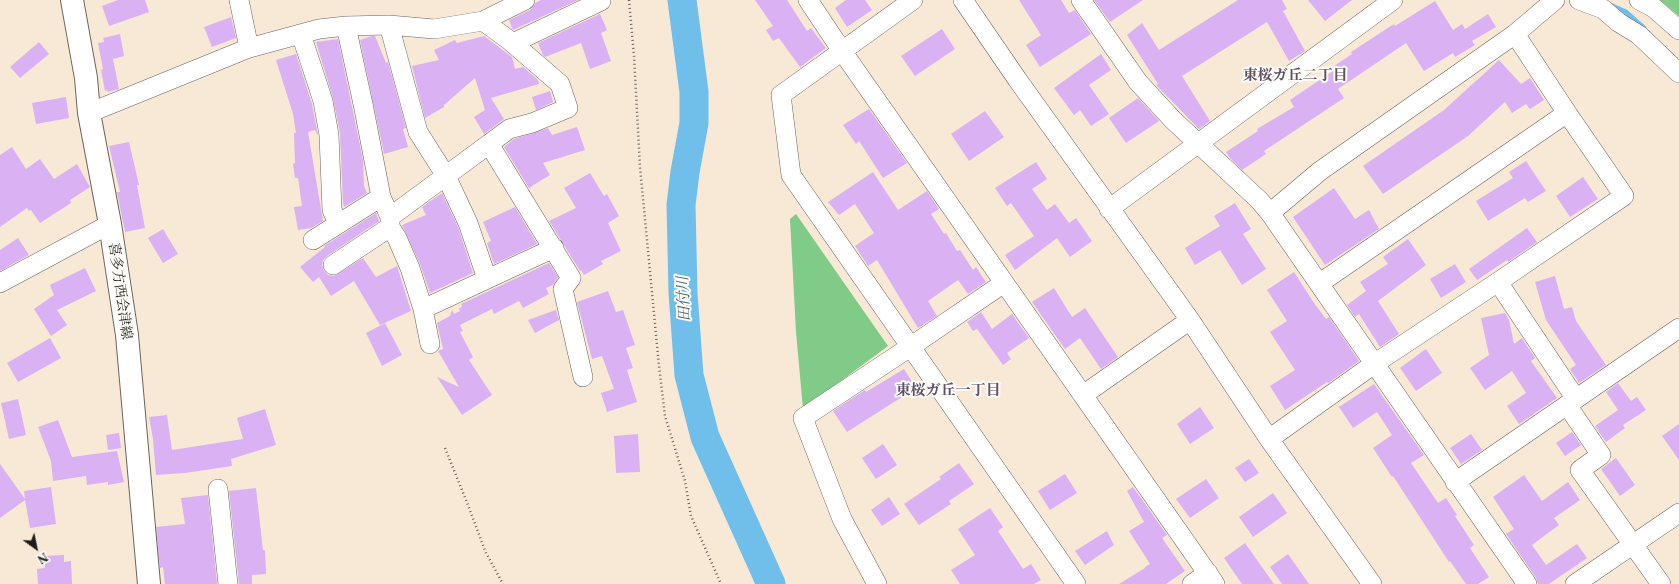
<!DOCTYPE html>
<html>
<head>
<meta charset="utf-8">
<style>
	body { margin:0 }
	#map { position:relative; width:1679px; height:584px; overflow:hidden; background:#f8e9d7; font-family:"Libre Caslon Text",serif }
	canvas { display:block }
	.north { position:absolute; left:16px; top:528px; width:40px; height:40px; -webkit-text-stroke:3px #fdfcf7; paint-order:stroke; rotate:147deg; font-size:11px; font-weight:700; line-height:16px; text-align:center; color:#1c1c1c }
	.north::after { content:''; display:block; margin:auto; width:14px; height:18px; background:#1c1c1c; clip-path:polygon(50% 0,100% 100%,50% 72%,0 100%) }
</style>
</head>
<body>
<div id="map">
<canvas width="1679" height="584"></canvas>
<div class="north">N</div>
</div>
<script>
const ctx = document.querySelector('canvas').getContext('2d');
ctx.lineJoin = 'round';
function fillPath(path, color) {
  ctx.fillStyle = color;
  ctx.fill(path, 'evenodd');
}
function poly(rows) {
  const path = new Path2D();
  for (const r of rows) {
    path.moveTo(r[0], r[1]);
    for (let i = 2; i < r.length; i += 2) path.lineTo(r[i], r[i + 1]);
  }
  return path;
}
function trace(path, color, width, dash) {
  ctx.strokeStyle = color;
  ctx.lineWidth = width;
  ctx.lineCap = dash ? 'butt' : 'round';
  ctx.setLineDash(dash || []);
  ctx.stroke(path);
}
function drawText(font, color, halo, rows, align = 'center') {
  ctx.font = font + ' "Libre Caslon Text","Noto Serif JP",serif';
  ctx.lineWidth = 4;
  ctx.setLineDash([]);
  ctx.textBaseline = 'middle';
  ctx.strokeStyle = halo;
  ctx.fillStyle = color;
  for (const [text, x, y, turn = 0] of rows) {
    ctx.save();
    ctx.translate(x, y);
    ctx.rotate((+turn || 0) * Math.PI / 180);
    ctx.textAlign = isNaN(turn) ? turn : align;
    if (halo) ctx.strokeText(text, 0, 0);
    ctx.fillText(text, 0, 0);
    ctx.restore();
  }
}
const green = poly([
	[1660,0,1679,0,1679,16],
	[796,214,888,346,803,409,796,332,790,219]
]);
const stream = poly([
	[1610,5,1626,12,1644,28]
]);
const river = poly([
	[682,0,694,92,694,123,685,172,681,205,683,293,689,375,705,437,771,584]
]);
const building = poly([
	[118,0,145,0,149,12,109,26,102,6],
	[541,0,578,0,513,30,509,20,530,10,535,3],
	[755,0,787,0,807,31,811,28,826,48,800,67,779,38,773,41,766,30,773,26],
	[846,0,865,0,872,10,847,27,835,8],
	[1019,0,1061,0,1069,13,1075,10,1091,34,1040,67,1026,45,1041,35],
	[1094,0,1143,0,1110,22],
	[1238,0,1282,0,1287,9,1283,11,1305,51,1289,61,1267,22,1182,76,1210,121,1199,129,1156,85,1158,84,1127,35,1142,23,1159,50],
	[1308,0,1352,0,1325,21],
	[1435,1,1453,30,1462,24,1465,29,1488,14,1496,27,1472,41,1475,45,1455,57,1453,53,1424,71,1406,43,1338,89,1344,98,1264,151,1266,154,1242,170,1229,157,1226,152,1258,131,1257,129,1294,107,1290,100,1336,69,1334,66,1352,54,1351,52,1394,24,1395,26],
	[600,14,607,30,601,33,611,61,590,69,581,43,545,57,543,55,538,43],
	[231,17,236,38,212,47,204,27],
	[942,29,955,49,915,76,901,56],
	[120,34,124,56,113,59,119,89,108,92,107,90,105,91,101,70,103,69,98,43,104,42,103,38],
	[372,36,375,36,386,63,388,62,406,128,403,129,408,147,384,154,360,40],
	[484,36,512,57,515,69,523,67,538,80,539,84,491,98,504,119,484,134,474,117,485,110,475,78,444,105,444,107,425,118,412,66,439,60,434,50,455,40,457,43],
	[338,39,363,160,364,186,367,193,344,207,343,202,340,133,333,98,316,42],
	[39,42,49,54,20,78,10,67],
	[296,54,312,104,318,136,315,130,308,132,323,221,311,228,298,230,294,207,302,206,298,178,295,178,293,164,295,163,294,133,296,133,293,114,276,60],
	[1101,54,1111,70,1089,85,1109,114,1091,126,1080,110,1074,115,1054,88],
	[1499,60,1521,84,1530,78,1544,100,1530,109,1526,104,1512,113,1505,102,1468,136,1383,194,1363,166,1444,110],
	[550,91,553,102,536,110,532,97],
	[66,97,69,118,36,124,32,103],
	[1138,98,1159,121,1126,143,1109,118],
	[869,109,907,163,883,178,859,141,856,144,843,125],
	[985,111,1004,137,969,161,951,134],
	[577,127,585,150,543,163,550,175,529,188,504,147,514,139,548,128,552,135],
	[129,142,139,185,137,185,145,228,125,232,117,192,120,192,109,146],
	[12,147,26,169,40,159,54,179,77,164,90,187,70,200,71,203,40,223,31,210,29,211,27,208,0,227,0,155],
	[1526,161,1546,191,1528,202,1525,198,1488,221,1476,201,1513,178,1509,172],
	[1036,162,1047,179,1032,189,1047,210,1055,204,1069,223,1076,218,1092,241,1070,257,1057,238,1015,270,1005,255,1034,236,1011,203,1007,206,995,188],
	[873,172,898,210,927,191,939,209,931,214,944,234,946,233,957,251,960,250,973,270,976,267,986,282,968,294,958,280,928,301,937,316,918,328,877,260,868,266,855,246,874,233,855,204,839,215,828,202],
	[590,173,604,196,607,194,619,216,608,223,621,251,601,261,603,264,584,275,581,270,580,271,549,221,576,208,564,188],
	[1583,177,1598,199,1570,217,1556,196],
	[1334,188,1355,219,1369,210,1379,229,1325,265,1293,217],
	[442,193,458,227,473,273,430,293,420,264,402,225,426,215,422,207],
	[1235,203,1251,229,1243,234,1266,269,1242,285,1220,250,1195,265,1185,248,1220,226,1214,216],
	[515,207,537,244,494,264,487,243,491,241,483,222],
	[376,213,379,221,327,256,323,260,322,265,324,271,328,275,334,276,363,258,376,277,397,266,411,311,380,325,354,281,331,296,319,277,313,282,300,267,325,247,324,246],
	[1527,228,1537,242,1508,262,1507,260,1477,280,1469,269],
	[163,229,178,254,163,263,148,238],
	[18,238,29,255,0,271,0,250],
	[1408,239,1426,265,1378,301,1399,334,1380,347,1359,314,1355,317,1347,305,1366,291,1360,282,1388,264,1383,257],
	[549,263,558,277,553,285,546,288,549,294,523,308,519,301,494,314,492,309,460,325,463,331,460,332,473,357,469,360,492,395,462,415,437,377,459,387,438,351,443,349,437,323,450,316,452,310,454,314,460,311,459,308,462,307,461,304],
	[1455,264,1466,282,1441,298,1430,279],
	[85,268,96,291,57,310,67,325,51,336,34,309,54,295,50,285],
	[1294,272,1314,303,1326,319,1329,317,1359,361,1328,383,1327,382,1285,410,1270,386,1295,370,1270,332,1287,321,1267,290],
	[1555,276,1564,309,1572,307,1576,321,1606,365,1579,383,1570,369,1576,365,1546,320,1535,282],
	[1054,288,1072,317,1085,308,1118,357,1101,369,1080,338,1065,349,1032,302],
	[608,291,616,312,623,310,635,345,626,348,633,368,627,370,637,402,607,412,601,393,614,389,602,356,592,359,577,302],
	[556,310,559,320,535,333,528,320],
	[981,312,992,329,1012,314,1029,338,1007,353,1011,359,1003,365,977,329,973,331,967,322],
	[1505,313,1509,320,1514,344,1522,338,1535,358,1531,361,1557,398,1519,424,1507,406,1526,393,1512,371,1485,390,1470,368,1489,355,1481,318],
	[385,323,402,355,382,366,366,333],
	[50,338,61,358,18,382,7,363],
	[1426,349,1442,373,1416,391,1400,368],
	[904,369,916,388,847,432,833,411,865,390,866,392],
	[1618,383,1631,401,1637,397,1646,410,1623,425,1625,428,1606,442,1595,426,1618,410,1606,392],
	[1374,384,1424,455,1411,463,1438,503,1446,498,1457,515,1455,516,1474,545,1470,548,1489,577,1478,584,1466,584,1450,561,1449,562,1393,476,1392,477,1373,448,1392,435,1377,412,1353,428,1339,407],
	[18,399,26,435,9,439,1,403],
	[1200,407,1214,428,1190,444,1177,424],
	[265,409,276,445,231,459,232,466,185,473,156,475,153,439,149,417,167,415,172,450,243,439,237,418],
	[58,420,72,457,117,451,124,482,108,485,108,482,87,485,86,476,53,481,51,461,38,427],
	[1679,424,1679,460,1662,436],
	[1572,432,1581,445,1565,456,1556,443],
	[119,433,121,448,108,450,106,435],
	[638,434,640,472,616,473,614,436],
	[1471,434,1482,450,1461,464,1450,448],
	[883,444,897,465,876,479,862,458],
	[1616,458,1635,485,1620,496,1601,469],
	[1249,459,1259,473,1245,482,1235,468],
	[959,463,974,484,949,501,951,504,919,525,904,504,941,479,939,477],
	[0,464,25,499,24,491,51,487,56,524,30,528,25,500,0,518],
	[1065,474,1077,493,1050,510,1038,491],
	[1524,475,1542,501,1568,482,1580,500,1554,518,1559,525,1532,545,1546,565,1577,544,1587,558,1549,584,1538,584,1536,578,1506,534,1514,529,1493,497],
	[1206,479,1219,498,1190,518,1176,499],
	[1133,487,1167,535,1162,538,1185,571,1166,584,1119,584,1145,568,1145,567,1150,564,1129,531,1144,522,1127,491],
	[256,488,263,550,265,550,266,574,252,575,252,584,239,584,229,491],
	[1273,493,1287,513,1253,537,1239,517],
	[208,495,217,584,165,584,163,567,160,568,156,527,185,524,181,498],
	[889,497,900,514,882,526,871,510],
	[990,508,1003,527,998,531,1023,569,1031,564,1041,580,1034,584,960,584,951,570,975,555,958,529],
	[1107,531,1114,545,1085,565,1075,551],
	[1245,543,1274,584,1242,584,1224,558],
	[1288,554,1309,584,1282,584,1270,567],
	[64,555,64,562,71,561,72,584,38,584,37,569,45,568,45,556]
]);
const path = poly([
	[629,0,634,56,640,167,659,366,665,416,685,481,691,516,721,584],
	[445,448,468,505,486,553,503,584]
]);
const minor = poly([
	[239,0,249,48],
	[808,0,842,51,1215,584],
	[913,0,781,95,791,175,1076,584],
	[963,0,1017,79,1190,320,1269,439,1372,584],
	[1081,0,1138,82,1173,120,1259,200,1270,213,1527,584],
	[1579,0,1603,9,1618,22,1639,35,1679,73],
	[1639,0,1654,8,1679,30],
	[483,21,525,0],
	[389,25,418,132,446,176,468,223,487,279],
	[346,26,363,104,381,197,390,217,390,227,397,238,410,268,423,309,430,344],
	[301,34,323,101,329,135,332,210,338,223],
	[513,43,601,1],
	[89,113,249,48,319,29,346,26,389,25,434,29,483,21,509,40,560,84,568,108,532,123,509,129,489,144,571,278,563,289,583,377],
	[1109,209,1393,0],
	[1270,213,1320,171,1515,34,1555,0],
	[390,217,489,144],
	[313,240,381,197],
	[333,265,390,227],
	[1498,282,1576,399],
	[0,283,110,224],
	[1320,283,1567,113],
	[423,309,554,248],
	[1083,395,1190,320],
	[1567,405,1601,455,1580,470,1661,584],
	[1269,439,1374,364,1498,282,1624,196,1567,113,1515,34],
	[1455,482,1679,328],
	[218,489,228,584],
	[877,584,842,519,803,418,910,347,1004,283],
	[1192,584,1208,573],
	[1575,584,1679,513]
]);
const major = poly([
	[72,0,86,78,89,113,110,224,127,335,149,584]
]);
const streetNames = [
	["喜多方西会津線",120,291,82]
];
const neighbourhoodNames = [
	["東桜ガ丘二丁目",1295,76],
	["東桜ガ丘一丁目",948,391]
];
const waterNames = [
	["田付川",684,299,-93]
];
fillPath(green, '#81cb88');
trace(stream, '#70bfeb', 5);
trace(river, '#70bfeb', 29);
fillPath(building, '#dab1f3');
trace(minor, '#69645d', 20);
trace(major, '#69645d', 24);
trace(path, '#69645d', 2.5, [1, 3]);
trace(minor, '#fff', 19);
trace(major, '#fff', 22);
drawText('14px', '#1c1c1c', '#fdfcf7', streetNames);
drawText('bold 15px', '#5e5067', '#fdfcf7', neighbourhoodNames);
drawText('italic 15px', '#3e5d6f', '#fdfcf7', waterNames);
</script>
</body>
</html>
